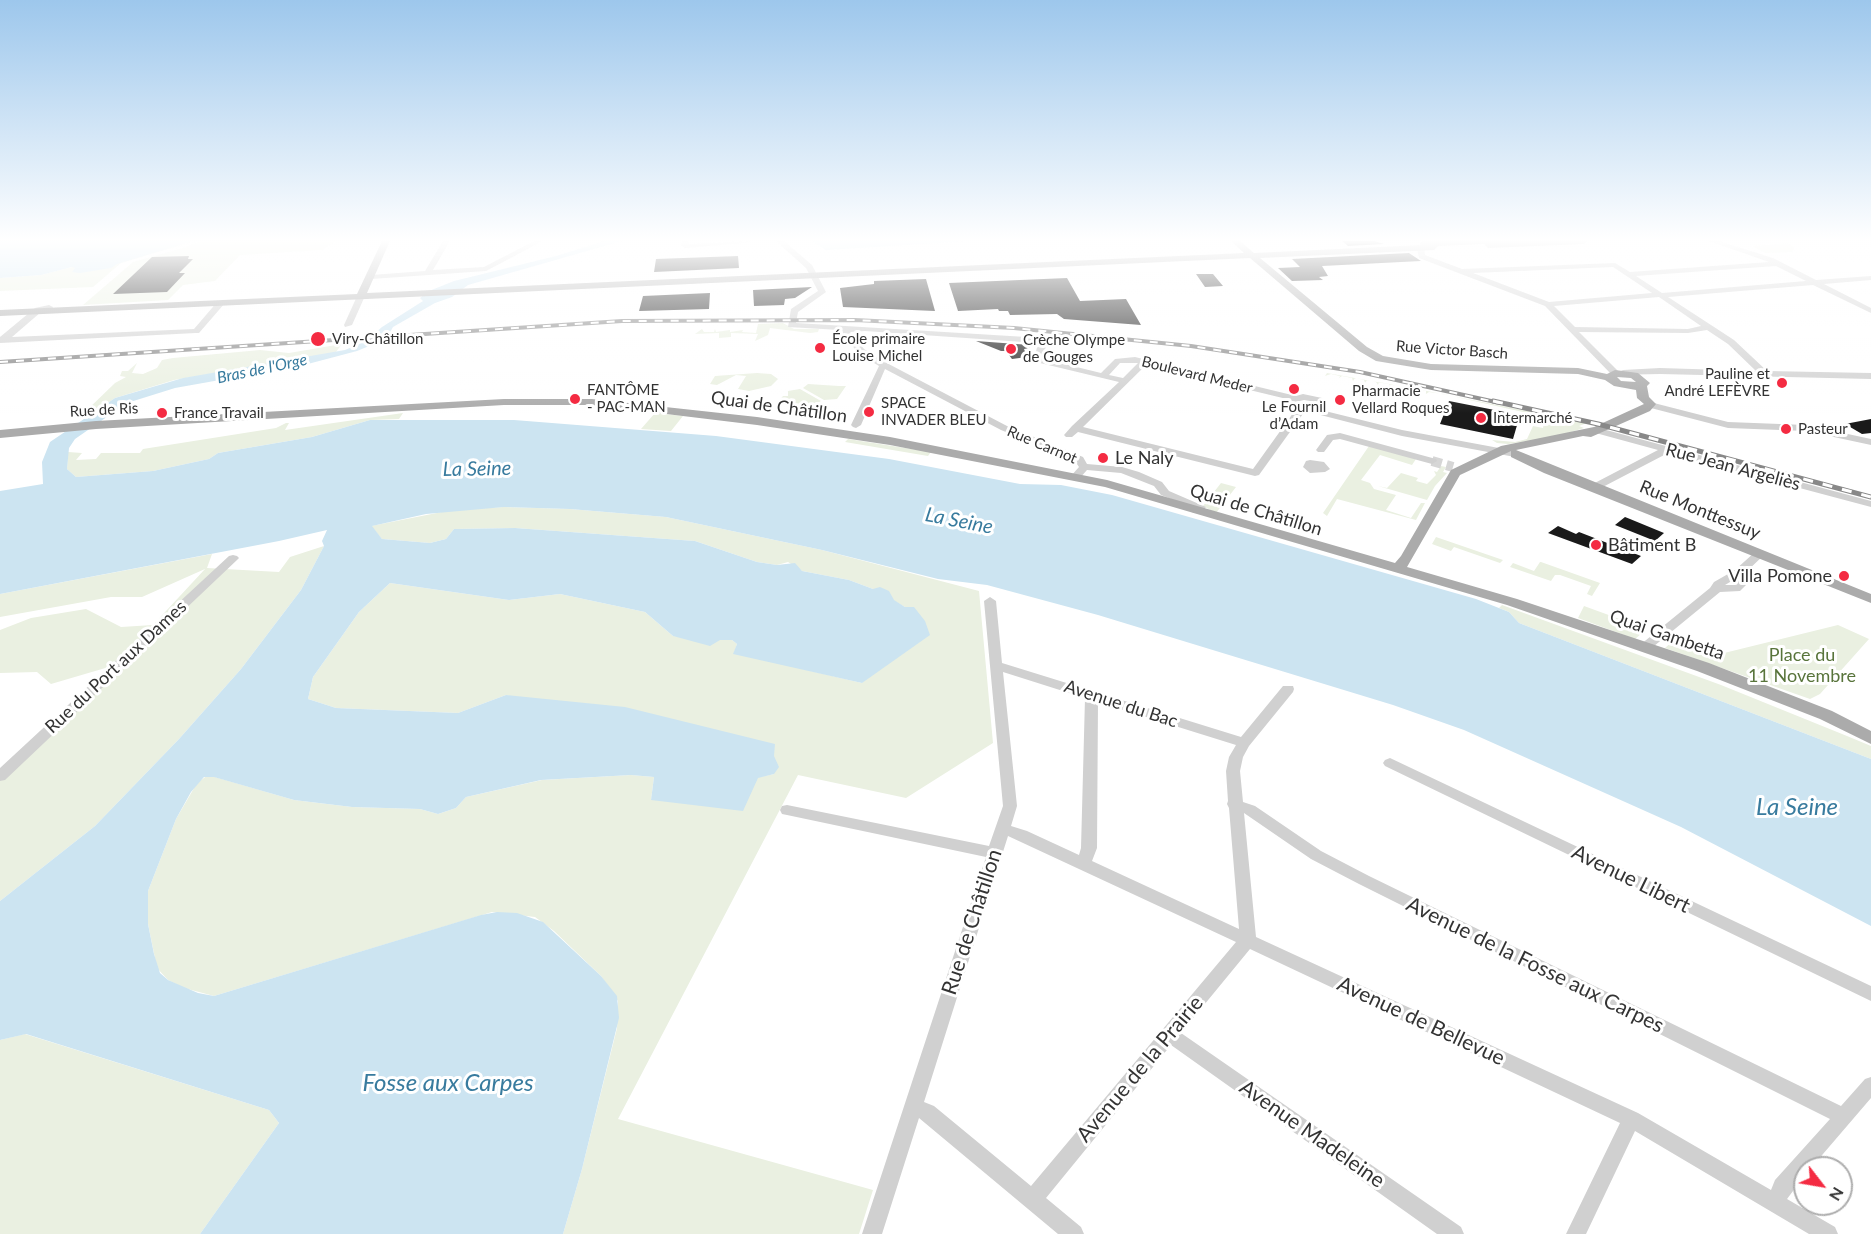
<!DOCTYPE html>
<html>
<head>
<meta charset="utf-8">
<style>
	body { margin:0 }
	#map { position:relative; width:1871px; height:1234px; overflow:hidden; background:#fff; font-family:Lato,sans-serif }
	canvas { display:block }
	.north { position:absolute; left:1793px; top:1156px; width:60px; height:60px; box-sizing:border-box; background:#fff; border:2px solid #adadad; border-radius:50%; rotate:121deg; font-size:16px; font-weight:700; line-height:24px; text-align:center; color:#333 }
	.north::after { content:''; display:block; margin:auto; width:21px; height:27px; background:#f42b42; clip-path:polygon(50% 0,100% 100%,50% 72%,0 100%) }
</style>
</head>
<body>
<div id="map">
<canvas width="1871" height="1234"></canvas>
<div class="north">N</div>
</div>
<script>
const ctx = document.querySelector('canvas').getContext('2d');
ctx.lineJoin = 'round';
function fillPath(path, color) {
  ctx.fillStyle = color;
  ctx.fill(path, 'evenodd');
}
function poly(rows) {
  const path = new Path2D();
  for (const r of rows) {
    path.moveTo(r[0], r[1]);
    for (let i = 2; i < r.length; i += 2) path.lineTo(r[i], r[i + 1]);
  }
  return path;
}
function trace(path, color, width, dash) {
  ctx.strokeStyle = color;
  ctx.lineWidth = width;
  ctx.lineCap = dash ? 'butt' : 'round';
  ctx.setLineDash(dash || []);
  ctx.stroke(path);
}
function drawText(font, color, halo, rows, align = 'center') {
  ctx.font = font + ' Lato,sans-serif';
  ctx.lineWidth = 6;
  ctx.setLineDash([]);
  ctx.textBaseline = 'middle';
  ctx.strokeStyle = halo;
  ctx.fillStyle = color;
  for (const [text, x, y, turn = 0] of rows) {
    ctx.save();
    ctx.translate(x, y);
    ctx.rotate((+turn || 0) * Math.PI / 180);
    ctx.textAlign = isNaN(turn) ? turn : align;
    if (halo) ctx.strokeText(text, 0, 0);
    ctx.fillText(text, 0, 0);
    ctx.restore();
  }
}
const green = poly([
	[186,241,195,241,121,263,93,287,0,291,0,278,41,275,72,267,105,267],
	[199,241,336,241,322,250,240,255,215,281,183,285,168,300,83,305,133,262,186,247],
	[1788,243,1795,247,1792,252,1765,253,1752,246],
	[783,323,794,329,819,329,818,332,810,333,770,328,768,335,755,341,758,334,731,333,731,337,719,338,719,333,695,334,702,329,704,332,714,332,715,329,716,332,730,330,730,332,743,330,742,332,756,333,758,324],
	[342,344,336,352,328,354,174,380,115,398,96,411,84,413,115,383,126,377,120,376,122,371,128,371,137,363,132,373,143,374,157,368,162,360,173,358,260,350,289,353],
	[757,373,771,374,778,379,771,386,749,391,738,389,746,376,736,375,717,385,710,384,715,376],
	[1327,373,1427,391,1587,423,1579,426,1584,428,1555,437,1508,444,1497,443,1492,440,1515,442,1527,439,1533,426,1543,428,1545,417,1443,394,1429,392,1426,394,1426,391,1416,389,1413,392,1414,389,1404,387,1401,389,1401,386,1391,385,1390,387,1389,384,1379,382,1378,385,1376,382,1367,380,1365,383,1364,380,1355,378,1353,381,1352,378,1342,376,1339,378,1340,376,1331,374,1325,376],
	[808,384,839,386,846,386,837,399,824,400,803,388],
	[800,389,821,401,814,405,778,402,783,396,788,396,788,391],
	[403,413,399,419,370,420,312,437,218,453,209,459,153,471,76,477,67,469,68,452,82,453,76,460,96,459,101,453,140,453,143,449,276,428,286,423,289,423,285,430],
	[655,413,683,416,671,431,641,429],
	[848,439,931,452,928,456,845,442],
	[1369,446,1416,459,1412,465,1380,455,1361,480,1370,483,1374,489,1396,495,1386,510,1411,518,1421,503,1425,503,1416,520,1337,499,1327,516,1323,513],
	[1441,466,1446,467,1443,472,1447,473,1435,486,1427,500,1378,486,1387,488,1401,473,1418,478,1416,481,1427,484,1436,475,1434,471,1437,472],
	[1221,483,1236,487,1216,513,1203,506],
	[504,507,570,509,666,517,822,550,979,591,993,743,906,798,798,775,618,1119,873,1190,859,1234,563,1234,582,1169,617,1028,618,1001,601,976,554,931,535,917,492,912,214,996,184,988,168,980,157,968,148,924,148,891,176,819,197,783,208,775,294,800,352,807,420,809,438,814,456,808,466,797,542,780,631,775,654,777,651,800,774,774,506,695,458,713,336,708,308,699,313,677,359,612,390,583,509,600,560,594,645,612,673,636,732,640,737,644,734,653,862,683,914,607,905,607,873,589,849,580,802,571,788,562,777,565,757,562,695,541,515,528,454,529,446,539,430,543,382,539,371,526,452,510],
	[1436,537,1503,560,1500,563,1454,547,1451,551,1432,544],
	[324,546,301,590,241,669,179,739,95,826,0,901,0,771,20,765,119,664,51,684,37,672,0,673,0,630,31,618,86,609,121,627,153,625,205,569,142,597,111,597,0,617,0,594,212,554,207,568,279,572,290,557],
	[1540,562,1541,562,1600,583,1592,596,1587,594,1591,586,1560,575,1555,575,1551,581,1510,567,1513,563,1534,571],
	[1502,605,1721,685,1847,736,1871,746,1871,759,1519,623,1509,612,1499,608],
	[1584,606,1647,629,1635,639,1578,618],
	[1838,625,1869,639,1820,694,1810,699,1665,648,1675,639,1716,655],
	[25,1034,269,1110,279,1123,200,1234,0,1234,0,1040]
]);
const water = poly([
	[0,241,193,241,117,264,111,268,80,273,72,272,75,268,72,267,41,275,0,278],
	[604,241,622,241,468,285,452,297,435,303,393,327,387,338,379,342,357,351,304,365,175,388,127,403,75,439,69,448,67,469,76,477,153,471,209,459,218,453,312,437,370,420,514,420,716,436,889,459,1020,484,1061,485,1112,495,1476,599,1509,612,1519,623,1871,759,1871,926,1681,827,1464,730,1393,705,1098,615,987,585,938,579,822,550,666,517,570,509,504,507,426,514,372,526,382,539,430,543,446,539,454,529,515,528,695,541,757,562,777,565,795,563,802,571,849,580,873,589,880,587,889,591,894,600,905,607,914,607,925,621,930,635,862,683,733,654,737,644,732,640,720,640,710,646,673,636,645,612,560,594,509,600,390,583,359,612,313,677,308,699,336,708,458,713,506,695,625,707,775,744,774,756,779,767,774,774,758,778,743,811,651,800,654,777,631,775,541,780,466,797,456,808,438,814,420,809,352,807,294,800,214,777,204,777,191,792,176,819,148,891,148,924,154,954,160,973,168,980,198,993,214,996,481,915,497,912,517,913,543,922,601,976,617,996,619,1018,582,1169,563,1234,200,1234,279,1123,269,1110,26,1034,0,1040,0,901,95,826,179,739,241,669,301,590,324,546,322,541,327,530,279,541,0,594,0,491,43,484,42,462,50,442,115,398,183,378,345,350,366,341,382,327,423,301,420,298,429,291,454,281,556,256],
	[812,241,971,241,826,250]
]);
const building = poly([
	[1342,241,1374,241,1384,244,1348,246],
	[1409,253,1421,261,1322,266,1328,276,1319,277,1323,280,1292,281,1278,268,1300,267,1292,259],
	[189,256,188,259,193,259,179,273,185,273,167,292,113,294,152,257],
	[738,256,739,268,654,272,656,259],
	[1196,274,1213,274,1223,286,1205,287],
	[1067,278,1080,301,1126,299,1141,325,1064,319,1057,314,1010,315,1008,311,999,311,998,309,958,311,949,283],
	[926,279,935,311,843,307,840,288,874,284,874,281],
	[812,287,795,298,785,299,784,305,754,306,753,290],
	[710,293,709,309,639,311,643,296],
	[976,341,1030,345,1030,348,1024,349,1027,357,1012,359,1006,351,1001,351],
	[1449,401,1520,415,1513,439,1440,424],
	[1871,419,1871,433,1862,434,1845,424],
	[1625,517,1630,519,1664,533,1655,541,1615,525],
	[1558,526,1576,534,1579,532,1641,556,1632,564,1548,533]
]);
const minorTunnel = poly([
	[1432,461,1453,467]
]);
const minor = poly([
	[443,241,450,241,433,270,484,267,534,241,543,241,486,271,371,279,367,277,371,275,425,271,443,241],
	[682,241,688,241,689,244,750,241,746,243,685,248,681,246,682,241],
	[776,241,784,241,812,265,826,292,798,312,796,323,1043,338,1047,341,1044,355,1052,361,1101,373,1115,359,1135,357,1296,396,1303,394,1322,398,1328,406,1321,410,1402,430,1515,451,1520,454,1515,457,1402,436,1305,411,1259,475,1255,476,1078,432,1072,437,1066,437,1064,435,1072,426,1119,382,1040,363,1035,356,1038,343,865,331,850,332,864,349,881,360,1007,426,1083,457,1087,464,1122,467,1139,472,1162,482,1169,491,1206,507,1201,513,1193,513,1192,511,1194,508,1161,495,1154,486,1121,473,1087,470,1079,479,1071,479,1070,477,1079,467,1075,461,1001,430,885,369,861,425,856,428,853,427,851,425,879,366,858,353,840,330,788,327,791,309,818,291,806,268,776,241],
	[1120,363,1138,363,1123,378,1109,375,1120,363],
	[1146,365,1291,400,1296,409,1253,469,1083,427,1146,365],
	[1304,400,1316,402,1318,405,1313,407,1302,405,1300,401,1304,400],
	[1709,241,1719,241,1773,258,1816,280,1871,276,1871,280,1824,284,1871,308,1871,313,1813,285,1668,297,1734,340,1767,371,1871,373,1871,379,1660,374,1612,375,1545,306,1419,258,1417,249,1424,247,1425,255,1462,269,1615,263,1630,272,1769,262,1709,241],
	[1776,266,1806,281,1662,293,1636,276,1776,266],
	[1613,267,1652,293,1549,302,1473,273,1613,267],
	[1659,297,1701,326,1688,329,1575,327,1554,306,1659,297],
	[1707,330,1728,344,1756,371,1660,368,1623,370,1619,372,1579,332,1688,333,1707,330],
	[358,294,365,296,352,325,345,327,344,325,358,294],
	[218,301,225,303,199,333,196,333,0,343,0,337,35,308,49,305,53,307,52,309,41,312,12,337,194,329,218,301],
	[1650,402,1728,422,1806,425,1871,439,1871,445,1806,431,1728,428,1647,407,1645,405,1650,402],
	[1595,427,1871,501,1871,507,1668,453,1597,490,1589,490,1588,488,1589,486,1658,450,1592,432,1590,430,1595,427],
	[1340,433,1436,459,1437,461,1432,464,1340,439,1333,440,1324,452,1318,452,1316,450,1327,435,1340,433],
	[1310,460,1324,462,1330,469,1325,472,1310,473,1303,467,1306,461,1310,460],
	[1759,551,1765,554,1745,573,1748,583,1740,591,1720,592,1648,651,1640,651,1638,648,1640,645,1710,588,1714,582,1735,570,1755,552,1759,551],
	[1735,579,1736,582,1733,585,1725,585,1735,579],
	[233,555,237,556,239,558,237,560,5,780,0,781,0,768,229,556,233,555],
	[990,597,996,601,1002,663,1241,737,1283,686,1293,686,1294,689,1293,692,1249,746,1243,757,1240,771,1243,802,1255,806,1321,851,1369,876,1841,1106,1865,1079,1871,1077,1871,1098,1811,1168,1805,1168,1805,1175,1787,1199,1835,1227,1838,1234,1809,1234,1635,1131,1586,1234,1566,1234,1620,1123,1250,949,1181,1033,1461,1227,1464,1234,1437,1234,1171,1045,1046,1198,1081,1227,1084,1234,1058,1234,919,1118,882,1234,862,1234,986,857,787,815,782,814,780,810,782,806,787,805,989,846,1003,806,984,601,990,597],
	[1003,672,1085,698,1081,848,1079,855,1027,831,1011,826,1017,806,1003,672],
	[1098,702,1236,745,1229,757,1226,771,1228,801,1227,804,1229,808,1239,929,1092,861,1097,848,1098,702],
	[1244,813,1311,859,1359,884,1830,1119,1775,1180,1771,1190,1638,1113,1256,937,1244,813],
	[1008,836,1236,942,1031,1186,934,1106,924,1102,1008,836],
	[1390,758,1871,986,1871,1001,1385,766,1383,763,1385,760,1390,758]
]);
const major = poly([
	[382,241,390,241,367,293,1244,253,1231,241,1240,241,1254,253,1421,245,1420,243,1423,241,1588,241,1584,244,1488,248,1484,244,1438,246,1434,250,1260,258,1367,347,1383,356,1431,364,1578,368,1607,374,1615,370,1638,373,1650,383,1647,386,1649,397,1656,404,1650,411,1591,437,1583,436,1516,450,1871,594,1871,603,1544,473,1511,457,1511,451,1460,475,1407,567,1517,599,1709,663,1832,711,1871,731,1871,744,1820,719,1697,671,1507,605,1105,487,890,445,757,425,592,405,504,405,96,429,0,438,0,430,96,421,504,399,592,399,757,417,890,437,1107,480,1395,563,1401,556,1451,470,1501,446,1594,427,1644,404,1637,398,1636,390,1614,386,1605,380,1578,374,1431,370,1376,361,1359,351,1250,258,0,316,0,310,357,294,382,241],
	[1617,377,1631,378,1636,382,1621,381,1617,377]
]);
const railFar1 = poly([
	[0,362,622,321,855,320,1014,328,1191,346,1360,372,1500,403]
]);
const rail = poly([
	[1493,401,1598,424,1871,497]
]);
const markers = [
	[318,339,8,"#f42b42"],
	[820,348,6,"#f42b42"],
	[1011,349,6,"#f42b42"],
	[1782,383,6,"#f42b42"],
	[1294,389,6,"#f42b42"],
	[575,399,6,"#f42b42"],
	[1340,400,6,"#f42b42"],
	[869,412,6,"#f42b42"],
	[162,413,6,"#f42b42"],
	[1481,418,6,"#f42b42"],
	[1786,429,6,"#f42b42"],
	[1103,458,6,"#f42b42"],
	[1596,545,6,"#f42b42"],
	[1844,576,6,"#f42b42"]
];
const farPoinames = [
	["Viry-Châtillon",332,339],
	["École primaire",832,339],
	["Louise Michel",832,356],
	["Crèche Olympe",1023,340],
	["de Gouges",1023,357],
	["Pauline et",1770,374,"right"],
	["André LEFÈVRE",1770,391,"right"],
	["FANTÔME",587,390],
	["- PAC-MAN",587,407],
	["Pharmacie",1352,391],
	["Vellard Roques",1352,408],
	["SPACE",881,403],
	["INVADER BLEU",881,420],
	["Le Fournil",1294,407,"center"],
	["d’Adam",1294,424,"center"],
	["France Travail",174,413],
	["Intermarché",1493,418],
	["Pasteur",1798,429]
];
const farStreetnames = [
	["Rue Victor Basch",1452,350,4],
	["Boulevard Meder",1197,375,14],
	["Rue de Ris",104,410,-3],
	["Rue Carnot",1042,445,23]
];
const farWaternames = [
	["Bras de l'Orge",262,369,-12]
];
const streetNames = [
	["Quai de Châtillon",779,407,8],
	["Rue Jean Argeliès",1733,467,15],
	["Quai de Châtillon",1256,510,17],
	["Rue Monttessuy",1700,510,22],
	["Quai Gambetta",1667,635,19],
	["Rue du Port aux Dames",116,667,-43],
	["Avenue du Bac",1121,704,18]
];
const poiNames = [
	["Le Naly",1115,458],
	["Bâtiment B",1608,545],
	["Villa Pomone",1832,576,"right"]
];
const parkNames = [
	["Place du",1802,655],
	["11 Novembre",1802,676]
];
const waterNames = [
	["La Seine",477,469,-1],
	["La Seine",959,521,11]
];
const nearStreetnames = [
	["Avenue Libert",1631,879,26],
	["Rue de Châtillon",972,922,-72],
	["Avenue de la Fosse aux Carpes",1535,965,26],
	["Avenue de Bellevue",1421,1021,25],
	["Avenue de la Prairie",1140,1069,-50],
	["Avenue Madeleine",1312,1134,35]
];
const nearWaternames = [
	["La Seine",1797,807],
	["Fosse aux Carpes",448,1083]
];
fillPath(green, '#eaf0e1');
fillPath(water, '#cce4f1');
fillPath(building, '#1a1a1a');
trace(minorTunnel, '#d6d6d6', 10, [10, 5]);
fillPath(minor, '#d0d0d0');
fillPath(major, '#ababab');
trace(railFar1, '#888', 4);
trace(rail, '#888', 5);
trace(railFar1, '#fff', 2, [8]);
trace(rail, '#fff', 3, [10]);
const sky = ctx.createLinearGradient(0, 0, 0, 413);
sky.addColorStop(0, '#9dc7ec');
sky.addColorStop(0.58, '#fff');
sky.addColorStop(1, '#ffffff00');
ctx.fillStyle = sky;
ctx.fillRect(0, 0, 1871, 413);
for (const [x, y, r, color] of markers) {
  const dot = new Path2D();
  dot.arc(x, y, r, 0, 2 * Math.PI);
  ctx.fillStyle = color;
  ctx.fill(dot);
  trace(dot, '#fff', 2);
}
drawText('15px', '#333', '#fff', farPoinames, 'left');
drawText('15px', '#333', '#fff', farStreetnames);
drawText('italic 16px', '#387b9e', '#fff', farWaternames);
drawText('18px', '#333', '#fff', streetNames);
drawText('18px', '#333', '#fff', poiNames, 'left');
drawText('18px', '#58743b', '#fff', parkNames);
drawText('italic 20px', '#387b9e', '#fff', waterNames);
drawText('21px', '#333', '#fff', nearStreetnames);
drawText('italic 24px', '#387b9e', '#fff', nearWaternames);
</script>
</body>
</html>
